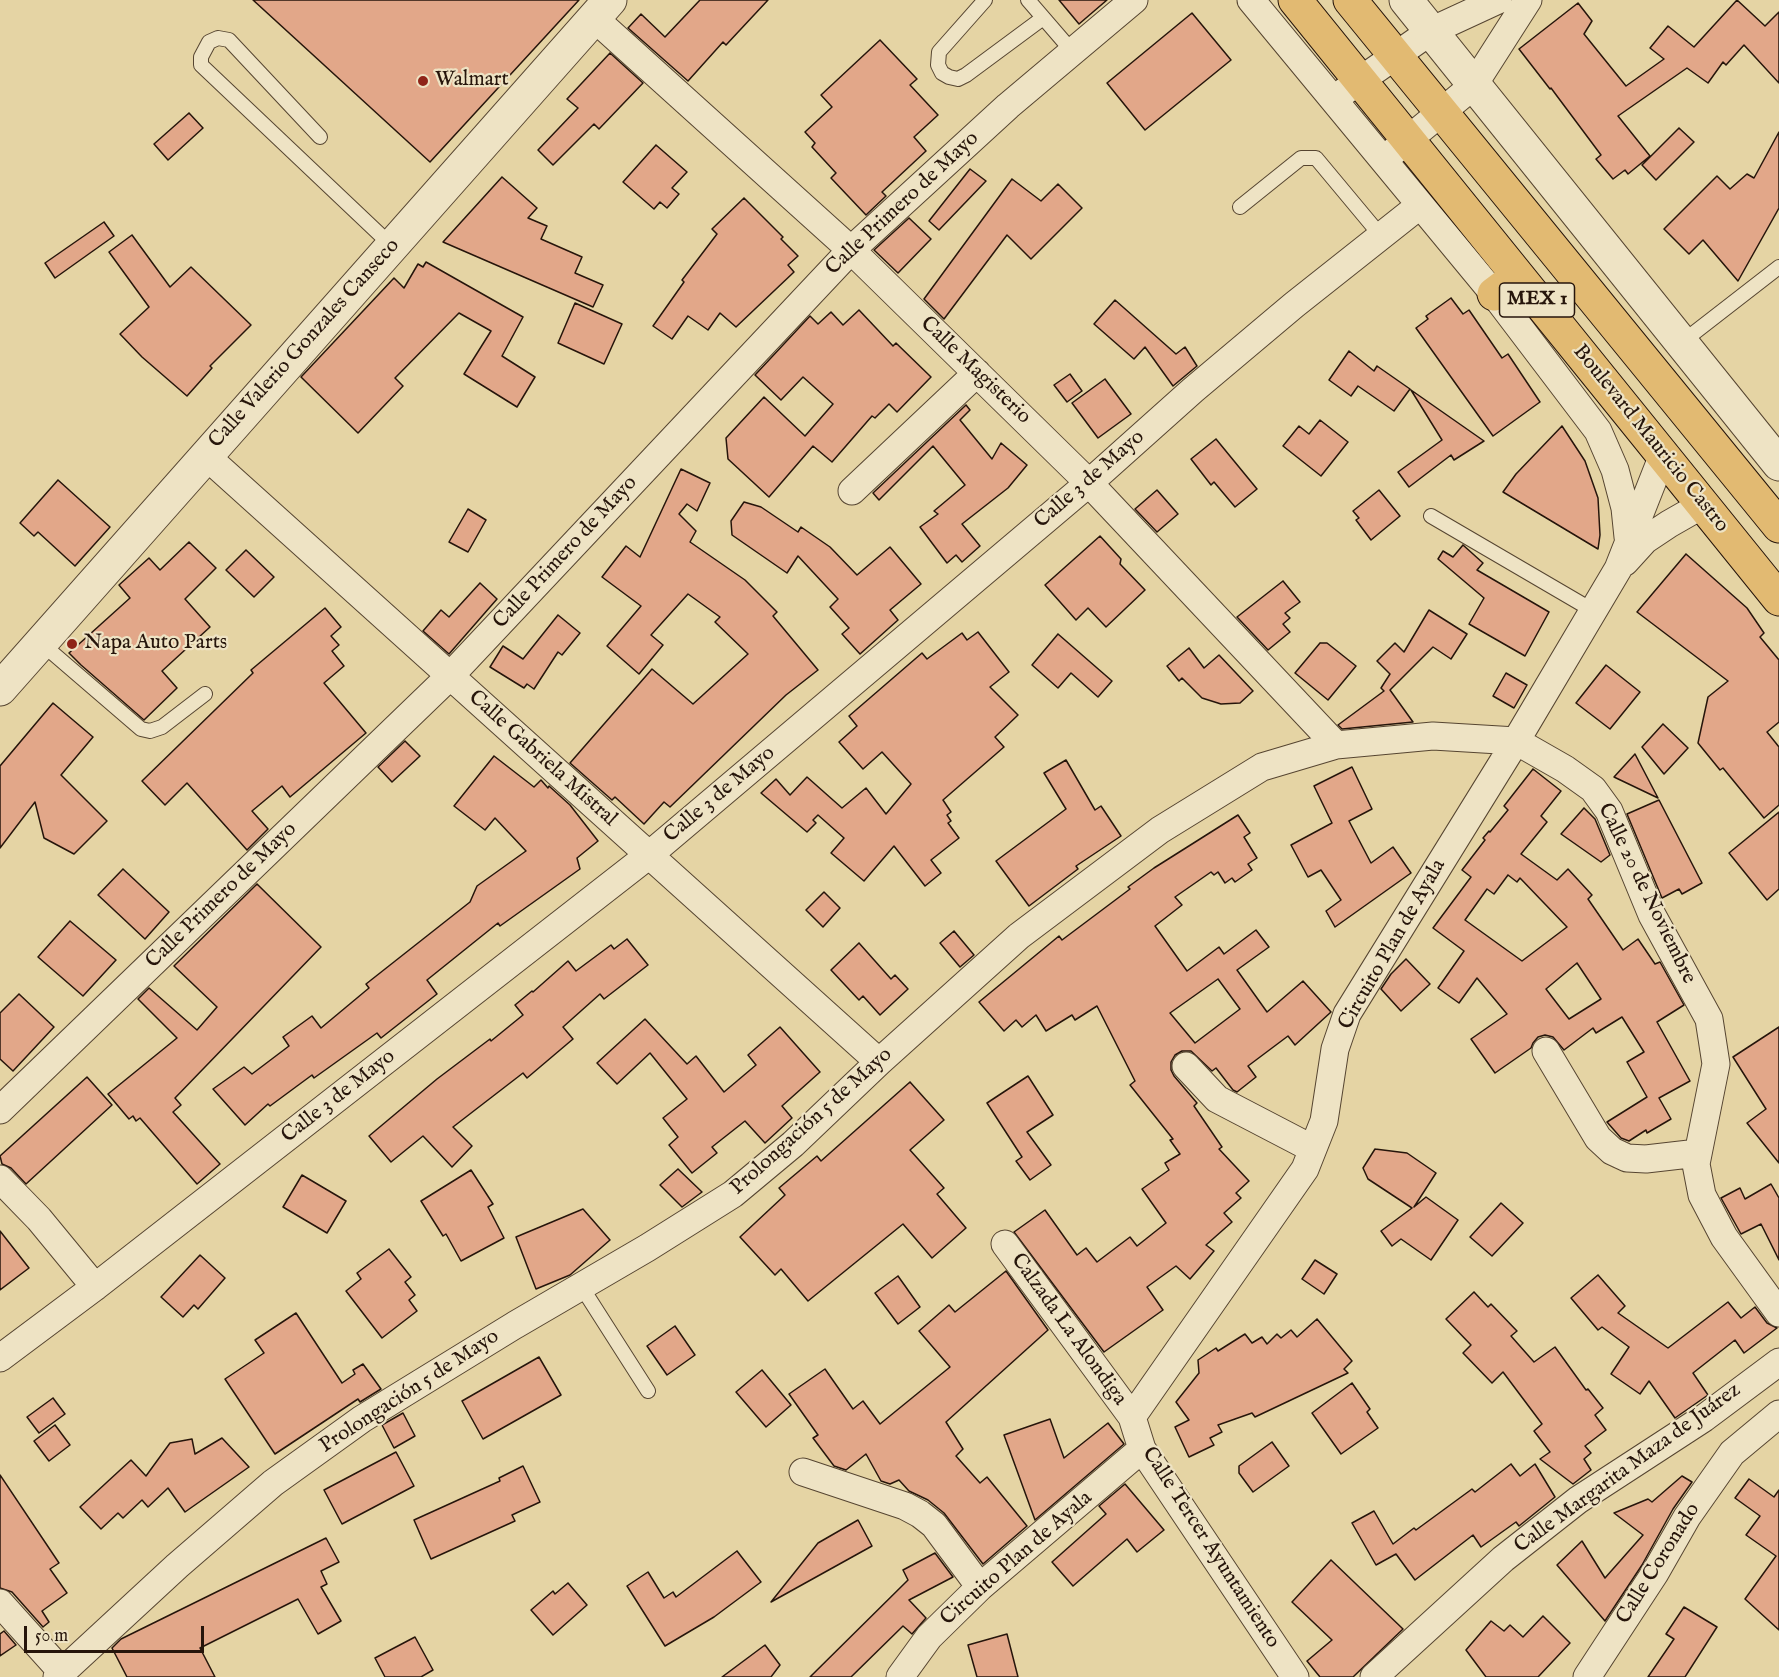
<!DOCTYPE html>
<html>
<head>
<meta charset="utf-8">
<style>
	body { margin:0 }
	#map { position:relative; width:1779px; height:1677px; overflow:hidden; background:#e5d4a4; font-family:"IM FELL English",serif }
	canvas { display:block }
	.scale { position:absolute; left:24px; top:1626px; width:180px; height:27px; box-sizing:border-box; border:3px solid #26150b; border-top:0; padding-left:8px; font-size:18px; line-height:21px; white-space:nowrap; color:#26150b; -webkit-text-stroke:4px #eee3c4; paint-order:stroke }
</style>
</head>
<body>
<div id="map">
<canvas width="1779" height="1677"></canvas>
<div class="scale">50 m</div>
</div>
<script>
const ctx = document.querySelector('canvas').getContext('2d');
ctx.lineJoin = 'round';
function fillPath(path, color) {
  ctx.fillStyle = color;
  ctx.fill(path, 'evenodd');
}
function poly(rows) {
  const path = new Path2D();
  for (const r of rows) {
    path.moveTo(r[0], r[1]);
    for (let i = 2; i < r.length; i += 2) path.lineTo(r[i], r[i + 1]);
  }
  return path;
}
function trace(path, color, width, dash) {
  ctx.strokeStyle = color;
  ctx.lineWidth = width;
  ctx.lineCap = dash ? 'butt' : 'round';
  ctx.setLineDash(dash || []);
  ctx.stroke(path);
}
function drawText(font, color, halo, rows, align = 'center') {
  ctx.font = font + ' "IM FELL English",serif';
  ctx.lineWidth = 4.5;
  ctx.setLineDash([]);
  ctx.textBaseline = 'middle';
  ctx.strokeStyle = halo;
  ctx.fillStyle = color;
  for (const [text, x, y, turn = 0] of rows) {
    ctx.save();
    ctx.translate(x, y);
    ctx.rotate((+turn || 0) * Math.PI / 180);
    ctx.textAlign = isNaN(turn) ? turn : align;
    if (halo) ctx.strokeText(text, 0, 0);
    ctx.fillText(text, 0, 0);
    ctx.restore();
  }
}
const building = poly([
	[253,0,579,0,430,162,253,0],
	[700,0,768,0,726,45,723,42,688,81,628,28,641,14,665,37,700,0],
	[1059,0,1107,0,1079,24,1059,0],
	[1737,0,1765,26,1779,12,1779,83,1744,45,1726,65,1723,62,1708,83,1687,68,1618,116,1650,156,1628,174,1625,170,1613,179,1596,159,1601,155,1551,88,1550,89,1519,49,1578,3,1592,21,1584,34,1626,86,1664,59,1650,48,1668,26,1694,47,1737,0],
	[1192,13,1231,60,1145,130,1107,83,1192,13],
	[880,40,917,79,910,85,938,115,914,137,926,151,882,192,886,196,866,215,831,178,836,173,812,147,815,143,805,132,832,107,821,95,880,40],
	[610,53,643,83,599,129,594,124,553,165,538,150,578,108,567,99,610,53],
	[189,113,203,128,168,160,154,144,189,113],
	[1679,128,1694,142,1656,180,1642,165,1679,128],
	[1779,132,1779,208,1738,281,1703,240,1689,254,1664,229,1717,176,1730,189,1747,174,1754,178,1779,132],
	[656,145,687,172,672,188,679,194,667,208,660,202,654,209,623,182,656,145],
	[970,169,986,181,939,230,929,221,970,169],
	[502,177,537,208,528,218,547,226,541,239,582,257,575,273,603,285,593,307,443,242,502,177],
	[1012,179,1041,201,1058,184,1082,208,1031,259,1007,235,944,319,924,299,1012,179],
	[744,198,783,237,781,239,798,256,788,265,794,272,736,327,720,313,708,330,688,316,672,339,653,326,684,282,682,280,717,234,712,229,744,198],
	[909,218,931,239,898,273,874,250,909,218],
	[104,222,114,236,55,278,45,263,104,222],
	[132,235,170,287,191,267,251,325,210,366,212,368,187,396,142,357,120,334,149,307,109,252,132,235],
	[426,262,523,317,502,356,535,377,517,407,464,374,491,331,459,313,395,378,403,386,358,433,301,377,394,278,404,288,418,264,423,267,426,262],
	[1451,298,1463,314,1469,310,1502,358,1508,354,1540,402,1493,436,1416,328,1428,319,1426,316,1451,298],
	[1115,300,1176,354,1185,347,1197,366,1173,386,1145,347,1134,359,1094,324,1115,300],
	[575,303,622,324,604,364,558,343,575,303],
	[859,310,893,346,896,343,931,377,897,412,889,404,875,418,872,416,832,462,813,446,769,497,728,459,726,438,764,397,805,436,833,404,803,377,781,400,755,375,810,316,818,324,831,312,843,325,859,310],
	[1349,351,1374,371,1377,366,1410,389,1394,411,1358,386,1351,396,1329,380,1349,351],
	[1070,374,1082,391,1067,402,1054,385,1070,374],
	[1105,379,1131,414,1098,438,1072,403,1105,379],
	[1411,390,1484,441,1454,460,1451,455,1409,487,1398,472,1442,440,1411,390],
	[966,405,970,410,960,420,992,459,1001,443,1027,465,1008,488,962,524,980,546,962,562,956,555,947,563,920,527,938,514,934,511,965,485,933,446,879,500,873,493,966,405],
	[1320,420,1348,442,1321,476,1283,446,1299,426,1309,434,1320,420],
	[1562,426,1585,461,1598,498,1600,535,1598,549,1503,492,1516,474,1562,426],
	[1216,439,1257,489,1235,507,1214,482,1211,485,1191,459,1216,439],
	[681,469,710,483,697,511,687,504,679,514,696,531,690,542,745,580,777,612,773,616,818,670,786,695,670,807,664,802,644,824,615,797,612,800,570,763,652,669,693,704,748,654,715,622,720,617,688,594,651,635,663,645,639,674,607,646,641,606,602,577,626,546,640,557,681,469],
	[58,480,110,527,75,566,38,532,34,536,20,523,58,480],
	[1157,490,1178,514,1157,532,1135,509,1157,490],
	[1379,490,1400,516,1371,540,1356,520,1359,518,1353,511,1379,490],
	[744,502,761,507,798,532,801,527,830,547,857,575,890,547,921,584,890,610,898,620,860,654,842,634,849,628,830,607,838,599,798,556,787,573,732,535,731,521,744,502],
	[468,509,486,520,468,552,449,542,468,509],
	[1100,536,1121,559,1120,564,1145,590,1106,627,1088,608,1076,620,1045,585,1100,536],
	[189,542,216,568,185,599,210,627,162,671,177,688,144,720,81,665,69,653,130,598,119,585,149,558,160,570,189,542],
	[1463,545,1483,563,1477,570,1549,612,1525,656,1469,624,1484,598,1438,559,1443,551,1453,557,1463,545],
	[246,550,274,577,254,597,226,570,246,550],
	[1686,554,1747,608,1764,633,1760,637,1779,660,1779,722,1767,732,1779,747,1779,805,1764,818,1723,768,1720,770,1698,743,1708,697,1728,681,1637,612,1686,554],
	[1283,581,1300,602,1285,613,1290,618,1283,624,1290,632,1268,650,1237,617,1283,581],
	[480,583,497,599,449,654,423,631,441,610,449,617,480,583],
	[325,608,341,627,331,636,339,645,332,651,344,666,324,683,366,733,290,797,282,786,252,811,268,829,247,850,187,783,165,805,142,781,253,673,251,670,325,608],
	[1429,610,1467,634,1451,659,1433,647,1390,690,1413,722,1342,729,1338,725,1384,691,1381,688,1390,674,1377,661,1395,643,1404,652,1429,610],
	[558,615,580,633,562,655,558,652,534,689,527,684,524,688,490,667,503,646,523,659,558,615],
	[978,632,1009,672,990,687,1018,715,995,737,1004,747,943,800,951,812,947,815,951,821,948,823,959,838,931,860,941,873,925,886,894,846,864,881,831,853,844,838,818,815,813,820,816,823,807,832,761,793,776,779,790,795,807,777,842,808,866,788,886,814,911,784,882,752,863,769,839,742,857,726,849,716,922,653,927,659,962,633,967,640,978,632],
	[1058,634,1112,681,1098,697,1071,673,1058,688,1032,665,1058,634],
	[1320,643,1327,643,1356,666,1328,700,1295,673,1320,643],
	[1189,648,1204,668,1219,655,1253,691,1240,703,1221,704,1202,698,1182,678,1179,681,1167,666,1189,648],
	[1606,665,1640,692,1610,729,1576,703,1606,665],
	[1506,673,1527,685,1514,708,1493,696,1506,673],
	[53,703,93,737,61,775,107,821,74,854,44,838,35,802,0,848,0,766,53,703],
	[1663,724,1688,748,1664,774,1642,747,1663,724],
	[405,741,420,756,392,782,378,767,405,741],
	[1635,754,1658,798,1614,777,1635,754],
	[494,756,534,787,541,780,548,788,549,786,570,805,598,841,577,858,580,869,500,926,498,923,427,980,437,994,381,1038,377,1033,314,1078,312,1075,270,1106,268,1104,245,1125,213,1089,244,1067,252,1074,289,1046,283,1037,312,1016,321,1028,369,988,366,984,470,902,477,886,526,851,495,818,485,830,454,806,494,756],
	[1066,760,1095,810,1101,806,1121,836,1076,866,1078,869,1029,906,996,861,1066,809,1044,773,1066,760],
	[1352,767,1372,809,1349,821,1371,863,1393,847,1411,873,1335,927,1326,911,1341,900,1321,870,1308,877,1291,845,1332,823,1314,786,1352,767],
	[1533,769,1561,791,1541,816,1547,822,1521,854,1557,880,1568,869,1592,895,1588,899,1623,950,1638,939,1655,964,1660,962,1684,1005,1657,1022,1690,1081,1659,1098,1671,1119,1647,1133,1646,1130,1629,1141,1621,1138,1607,1122,1647,1097,1627,1062,1644,1052,1622,1017,1596,1033,1593,1028,1564,1050,1553,1037,1545,1035,1538,1037,1533,1043,1531,1048,1495,1073,1471,1039,1507,1014,1477,978,1459,1003,1438,988,1464,951,1433,928,1471,877,1462,870,1485,840,1483,838,1489,831,1490,832,1508,810,1504,806,1533,769],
	[1508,875,1517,882,1520,878,1567,927,1522,961,1465,920,1487,889,1494,894,1508,875],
	[1577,963,1601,999,1569,1019,1546,989,1577,963],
	[1659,800,1702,883,1682,894,1679,889,1662,898,1627,814,1659,800],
	[1584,808,1595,819,1610,855,1601,862,1561,834,1584,808],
	[1779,812,1779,889,1767,900,1729,853,1779,812],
	[1238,815,1250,833,1244,837,1257,858,1248,864,1252,870,1235,882,1232,878,1225,883,1218,872,1214,875,1211,872,1175,897,1182,905,1155,926,1187,971,1219,947,1224,954,1256,930,1269,947,1237,970,1267,1012,1303,981,1331,1012,1295,1045,1288,1036,1248,1066,1256,1077,1237,1092,1233,1090,1216,1068,1212,1071,1191,1051,1182,1051,1175,1055,1171,1062,1171,1070,1174,1076,1197,1103,1194,1106,1222,1147,1219,1149,1249,1181,1236,1193,1241,1198,1224,1213,1232,1222,1206,1245,1214,1251,1190,1279,1176,1266,1147,1287,1163,1310,1104,1352,1014,1232,1045,1210,1077,1255,1086,1248,1097,1262,1130,1237,1137,1246,1166,1223,1142,1189,1169,1170,1165,1163,1180,1154,1170,1140,1173,1139,1130,1085,1135,1081,1097,1006,1075,1020,1072,1015,1046,1031,1036,1015,1022,1027,1016,1020,1004,1031,979,1002,1059,936,1062,940,1130,889,1128,887,1154,868,1238,815],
	[1218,979,1240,1009,1195,1043,1170,1013,1218,979],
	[123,869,169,912,145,939,98,895,123,869],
	[257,884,321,947,175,1098,181,1105,173,1112,220,1164,197,1184,140,1118,136,1121,133,1116,129,1119,108,1094,177,1038,138,999,149,988,197,1030,217,1007,174,966,257,884],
	[824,892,840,908,823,927,806,910,824,892],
	[70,921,116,960,83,996,38,957,70,921],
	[954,931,974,955,960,967,940,943,954,931],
	[627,939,648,965,604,999,600,994,563,1027,573,1039,527,1078,523,1073,453,1127,472,1146,452,1167,423,1136,391,1162,369,1136,437,1079,490,1039,491,1041,523,1015,515,1005,532,991,533,992,568,961,576,971,611,945,614,949,627,939],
	[859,943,891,979,895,975,908,989,880,1015,863,996,859,1000,831,970,859,943],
	[1406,959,1430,984,1401,1011,1381,989,1391,974,1406,959],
	[19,994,54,1027,13,1071,0,1059,0,1013,19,994],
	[645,1019,687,1064,696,1056,724,1092,756,1065,748,1055,780,1027,820,1072,782,1106,792,1118,765,1143,745,1121,712,1147,717,1153,692,1173,669,1145,678,1137,663,1118,687,1099,650,1053,617,1084,597,1063,645,1019],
	[1779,1027,1779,1163,1747,1123,1766,1109,1733,1057,1779,1027],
	[1028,1076,1053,1115,1027,1132,1051,1165,1030,1180,1016,1161,1022,1157,987,1103,1028,1076],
	[87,1077,112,1105,26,1184,11,1168,2,1164,0,1156,87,1077],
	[910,1082,944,1120,910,1150,944,1188,937,1194,966,1228,932,1258,903,1224,808,1301,781,1269,775,1275,740,1237,785,1195,779,1188,817,1156,821,1161,910,1082],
	[1375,1149,1407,1153,1436,1173,1414,1207,1426,1197,1458,1220,1431,1260,1401,1239,1392,1246,1381,1231,1412,1208,1368,1179,1363,1168,1375,1149],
	[678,1169,702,1192,682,1207,660,1185,678,1169],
	[471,1170,493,1204,488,1207,504,1238,461,1261,446,1234,443,1236,421,1201,471,1170],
	[302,1175,346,1201,327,1233,283,1207,302,1175],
	[1771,1184,1779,1198,1779,1260,1761,1224,1741,1234,1721,1198,1740,1188,1745,1199,1771,1184],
	[1501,1203,1523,1223,1492,1256,1470,1237,1501,1203],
	[583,1209,610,1240,570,1275,536,1289,516,1237,583,1209],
	[0,1231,29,1268,0,1290,0,1231],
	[389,1249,411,1277,405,1282,415,1295,409,1300,417,1311,382,1338,346,1291,361,1279,357,1273,389,1249],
	[200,1255,225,1278,198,1309,194,1305,183,1317,161,1297,200,1255],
	[1315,1260,1337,1274,1324,1294,1302,1279,1315,1260],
	[1006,1271,1048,1330,946,1422,963,1449,956,1456,980,1483,987,1477,1027,1526,983,1564,944,1513,928,1500,909,1491,899,1480,890,1484,881,1481,866,1454,846,1470,834,1466,813,1438,818,1435,789,1394,825,1369,853,1409,863,1401,880,1424,950,1367,919,1331,949,1305,955,1312,1006,1271],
	[1598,1275,1625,1306,1618,1313,1668,1348,1728,1302,1741,1318,1755,1307,1767,1323,1777,1328,1744,1353,1735,1340,1693,1373,1708,1395,1675,1418,1649,1381,1640,1394,1611,1374,1629,1347,1602,1327,1598,1330,1571,1298,1598,1275],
	[898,1276,920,1307,898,1324,875,1293,898,1276],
	[1474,1292,1488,1307,1491,1304,1517,1331,1511,1336,1534,1362,1555,1347,1586,1390,1588,1389,1603,1408,1595,1415,1606,1430,1585,1446,1591,1453,1584,1459,1591,1470,1573,1484,1540,1459,1550,1452,1534,1431,1542,1424,1503,1372,1492,1383,1463,1353,1471,1345,1446,1319,1474,1292],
	[296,1313,342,1383,355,1374,353,1370,363,1364,381,1389,360,1402,358,1399,275,1454,225,1379,264,1353,255,1340,296,1313],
	[1317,1319,1352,1361,1344,1369,1348,1373,1255,1417,1252,1413,1218,1425,1222,1432,1210,1438,1214,1445,1189,1457,1175,1427,1189,1420,1176,1402,1199,1373,1198,1360,1216,1348,1218,1351,1245,1334,1252,1343,1262,1337,1267,1344,1277,1334,1281,1338,1291,1330,1297,1337,1317,1319],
	[675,1326,695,1355,667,1375,647,1346,675,1326],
	[539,1357,561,1395,483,1439,462,1401,539,1357],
	[762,1370,791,1405,766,1427,736,1392,762,1370],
	[1352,1383,1370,1409,1367,1412,1378,1428,1341,1454,1312,1413,1352,1383],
	[53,1398,65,1414,39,1433,27,1417,53,1398],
	[403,1413,415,1436,394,1448,382,1425,403,1413],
	[1050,1419,1064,1458,1108,1423,1124,1444,1035,1520,1004,1435,1050,1419],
	[55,1425,70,1445,49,1461,34,1441,55,1425],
	[222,1438,249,1467,185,1512,168,1488,148,1507,142,1500,123,1518,118,1513,101,1529,80,1507,131,1460,146,1476,170,1443,192,1439,195,1454,222,1438],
	[1272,1442,1289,1466,1253,1492,1239,1473,1239,1466,1272,1442],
	[396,1452,414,1486,342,1524,324,1490,396,1452],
	[1511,1464,1520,1476,1535,1464,1555,1497,1519,1526,1516,1522,1481,1547,1473,1535,1415,1580,1396,1554,1376,1565,1352,1523,1374,1511,1393,1544,1414,1528,1416,1530,1472,1489,1475,1492,1511,1464],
	[523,1466,540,1502,512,1515,515,1521,431,1559,414,1520,500,1481,499,1478,523,1466],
	[0,1475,59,1563,50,1569,67,1593,42,1611,49,1622,43,1627,12,1592,0,1588,0,1475],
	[1682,1476,1692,1482,1673,1509,1642,1565,1605,1621,1557,1565,1582,1541,1605,1578,1643,1535,1614,1513,1648,1499,1652,1502,1682,1476],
	[1749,1479,1774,1497,1779,1490,1779,1630,1745,1599,1776,1556,1746,1535,1760,1516,1735,1498,1749,1479],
	[1125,1484,1164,1530,1137,1552,1127,1539,1073,1586,1052,1562,1106,1514,1099,1506,1125,1484],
	[858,1520,872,1546,771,1602,818,1543,858,1520],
	[326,1538,339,1562,321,1571,327,1584,321,1587,341,1621,318,1634,298,1599,200,1648,215,1677,127,1677,112,1648,121,1639,326,1538],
	[737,1551,761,1582,714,1617,665,1646,627,1586,648,1572,664,1598,673,1592,676,1597,737,1551],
	[935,1553,953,1577,909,1600,926,1618,912,1634,903,1626,851,1677,810,1677,908,1580,903,1570,935,1553],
	[1331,1560,1403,1629,1353,1677,1320,1677,1307,1661,1332,1640,1292,1602,1331,1560],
	[568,1583,587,1605,553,1635,531,1610,553,1591,555,1594,568,1583],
	[1684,1607,1717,1627,1685,1677,1648,1677,1674,1639,1666,1634,1684,1607],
	[1543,1616,1570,1643,1538,1677,1486,1677,1466,1650,1491,1621,1504,1631,1510,1625,1523,1637,1543,1616],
	[4,1631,16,1645,0,1656,0,1634,4,1631],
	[1007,1634,1018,1677,977,1677,968,1645,1007,1634],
	[415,1637,433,1670,421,1677,385,1677,375,1658,415,1637],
	[765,1645,780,1665,771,1677,722,1677,765,1645]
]);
const service = poly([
	[985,0,939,52,938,65,942,73,949,77,958,79,966,75,1043,18],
	[1028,0,1072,51],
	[320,137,229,40,218,38,209,42,201,57,201,65,392,246],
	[1240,207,1301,158,1316,158,1381,236],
	[1681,343,1779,267],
	[1431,516,1592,610],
	[41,643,141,729,150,731,162,727,205,694],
	[581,1286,648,1391]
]);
const minor = poly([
	[1251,0,1494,294,1598,431,1615,470,1625,508,1628,537],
	[594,18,851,250,1089,483,1336,745],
	[1345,91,1431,31,1498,0],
	[1393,152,1473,86,1528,0],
	[206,456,879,1062],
	[852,491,977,373],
	[1625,562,1645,540,1669,524,1704,504],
	[1546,1051,1598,1138,1612,1151,1627,1158,1646,1159,1698,1153],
	[1186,1066,1217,1099,1313,1149],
	[0,1110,450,676,851,250,1008,106,1134,0],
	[0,1179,39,1219,95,1287],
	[1005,1244,1132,1417,1142,1449,1295,1677],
	[0,1358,95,1287,649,855,1089,483,1193,390,1294,305,1419,206],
	[1132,1417,1305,1169,1324,1121,1335,1049,1347,1014,1516,741,1618,569,1663,455],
	[803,1472,905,1506,920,1514,934,1525,980,1587],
	[0,1603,63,1673],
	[57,1677,177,1566,273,1483,362,1419,515,1325,647,1248,733,1194,793,1144,879,1062,1019,936,1160,830,1262,767,1336,745,1433,736,1516,741,1565,769,1593,789,1609,811,1652,915,1709,1019,1716,1064,1696,1164,1702,1195,1724,1237,1779,1313],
	[900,1677,929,1637,980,1587,1142,1449],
	[1374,1677,1503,1559,1578,1500,1704,1418,1779,1362],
	[1587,1677,1655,1573,1687,1517,1732,1453,1779,1414]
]);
const tertiary = poly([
	[1406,0,1779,464],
	[0,689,610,0]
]);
const primary = poly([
	[1295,0,1779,599],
	[1350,0,1779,526],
	[1494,294,1518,276]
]);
const markers = [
	[423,81,6,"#8f2418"],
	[72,644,6,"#8f2418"]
];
const shields = [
	[1537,300,75]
];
const shieldNames = [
	["MEX 1",1537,300]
];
const poiNames = [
	["Walmart",435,81],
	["Napa Auto Parts",84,644]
];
const streetNames = [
	["Calle Primero de Mayo",903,204,-43],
	["Calle Valerio Gonzales Canseco",305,344,-48],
	["Calle Magisterio",975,371,44],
	["Boulevard Mauricio Castro",1650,439,51],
	["Calle 3 de Mayo",1090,480,-41],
	["Calle Primero de Mayo",566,553,-47],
	["Calle Gabriela Mistral",542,759,42],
	["Calle 3 de Mayo",720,795,-40],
	["Calle 20 de Noviembre",1646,894,64],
	["Calle Primero de Mayo",222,896,-44],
	["Circuito Plan de Ayala",1393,945,-60],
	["Calle 3 de Mayo",339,1097,-38],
	["Prolongación 5 de Mayo",812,1122,-42],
	["Calzada La Alondiga",1068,1330,54],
	["Prolongación 5 de Mayo",410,1392,-33],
	["Calle Margarita Maza de Juárez",1628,1469,-36],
	["Calle Tercer Ayuntamiento",1210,1548,57],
	["Circuito Plan de Ayala",1017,1559,-41],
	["Calle Coronado",1659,1564,-58]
];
fillPath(building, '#e2a789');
trace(building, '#26150b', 1.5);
trace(service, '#564531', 16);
trace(minor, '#564531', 29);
trace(tertiary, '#564531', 35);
trace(primary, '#26150b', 35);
trace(service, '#eee3c4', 14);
trace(minor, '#eee3c4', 27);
trace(tertiary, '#eee3c4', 33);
trace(primary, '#e2ba72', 33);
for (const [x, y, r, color] of markers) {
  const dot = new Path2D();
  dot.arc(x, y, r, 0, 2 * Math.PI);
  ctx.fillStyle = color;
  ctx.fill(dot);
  trace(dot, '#eee3c4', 2);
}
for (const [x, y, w] of shields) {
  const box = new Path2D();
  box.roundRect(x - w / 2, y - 17, w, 34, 4.5);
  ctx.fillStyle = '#eee3c4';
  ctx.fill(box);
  trace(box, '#26150b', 1.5);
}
drawText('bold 20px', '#26150b', null, shieldNames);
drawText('21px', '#26150b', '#eee3c4', poiNames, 'left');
drawText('21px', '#26150b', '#eee3c4', streetNames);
</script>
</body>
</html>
